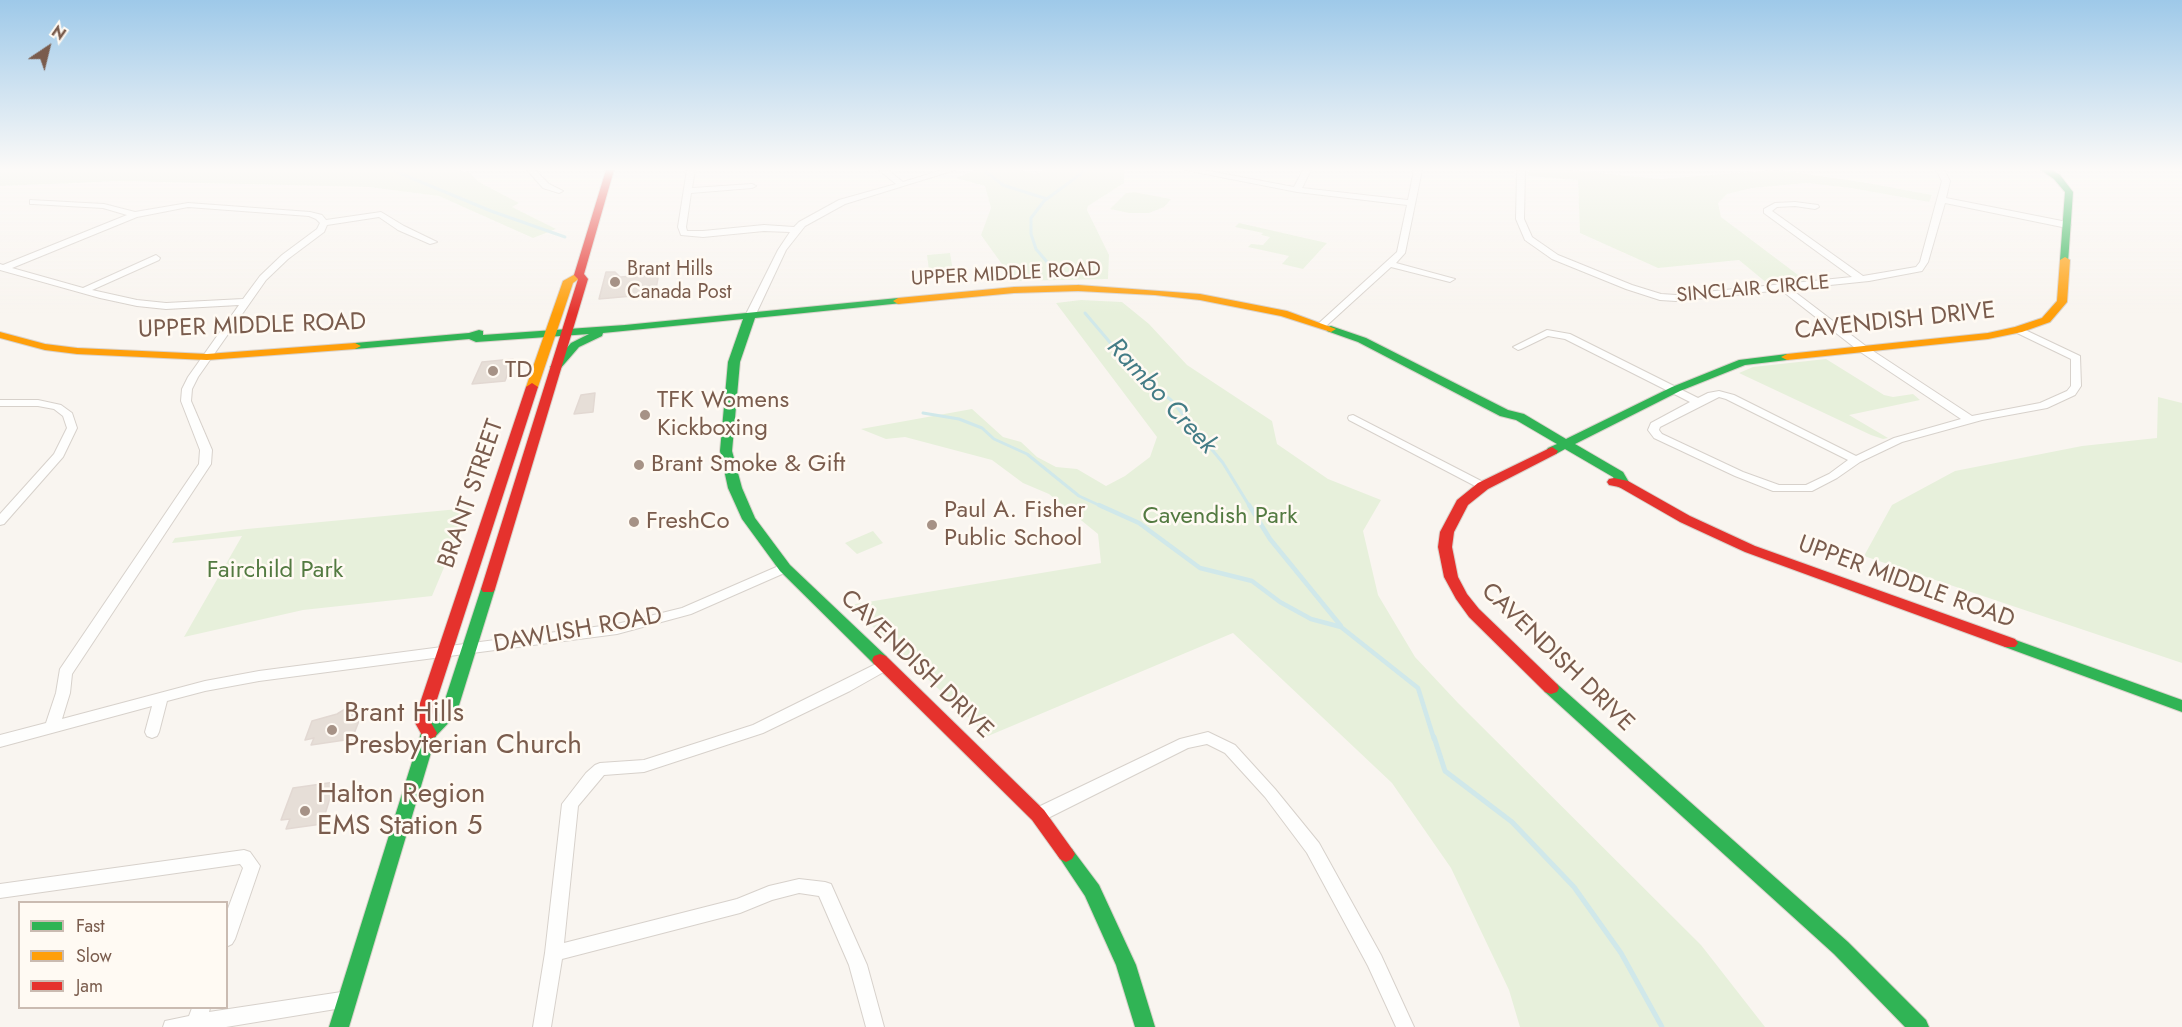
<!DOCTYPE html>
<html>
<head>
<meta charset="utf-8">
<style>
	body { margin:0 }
	#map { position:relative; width:2182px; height:1027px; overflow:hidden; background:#f9f5f0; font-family:Jost,sans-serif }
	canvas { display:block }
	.legend { position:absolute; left:18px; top:901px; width:210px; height:108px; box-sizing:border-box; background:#fffaf3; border:2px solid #cabbb1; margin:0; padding:8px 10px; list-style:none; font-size:18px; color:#7a5c4d }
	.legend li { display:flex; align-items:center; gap:12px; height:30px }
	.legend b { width:30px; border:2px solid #cabbb1 }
	.north { position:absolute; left:18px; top:18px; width:60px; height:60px; -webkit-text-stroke:4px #fffaf3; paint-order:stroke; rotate:35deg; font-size:16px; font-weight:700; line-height:24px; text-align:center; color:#7a5c4d }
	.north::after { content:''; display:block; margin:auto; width:21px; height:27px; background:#7a5c4d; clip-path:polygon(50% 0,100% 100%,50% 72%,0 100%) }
</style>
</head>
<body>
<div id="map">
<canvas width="2182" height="1027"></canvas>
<ul class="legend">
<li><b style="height:8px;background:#30b455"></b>Fast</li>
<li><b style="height:8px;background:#ff9f0a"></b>Slow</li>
<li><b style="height:8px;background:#e5322d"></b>Jam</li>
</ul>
<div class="north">N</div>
</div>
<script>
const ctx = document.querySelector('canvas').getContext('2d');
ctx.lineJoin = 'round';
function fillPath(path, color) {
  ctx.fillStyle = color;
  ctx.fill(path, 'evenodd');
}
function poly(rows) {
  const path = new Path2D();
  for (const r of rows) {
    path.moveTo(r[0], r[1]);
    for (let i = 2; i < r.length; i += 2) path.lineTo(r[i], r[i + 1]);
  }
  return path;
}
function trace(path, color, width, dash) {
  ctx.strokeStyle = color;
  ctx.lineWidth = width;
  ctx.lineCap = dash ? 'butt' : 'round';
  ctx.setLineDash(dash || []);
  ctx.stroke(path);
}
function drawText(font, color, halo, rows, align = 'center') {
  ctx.font = font + ' Jost,sans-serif';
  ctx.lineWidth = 5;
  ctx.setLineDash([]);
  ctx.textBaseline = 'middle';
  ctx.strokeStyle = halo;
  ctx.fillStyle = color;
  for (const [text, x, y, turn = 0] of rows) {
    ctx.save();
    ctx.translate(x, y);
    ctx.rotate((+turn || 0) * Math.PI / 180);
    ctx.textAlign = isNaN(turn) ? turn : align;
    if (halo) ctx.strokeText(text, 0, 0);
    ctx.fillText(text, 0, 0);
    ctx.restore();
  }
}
const green = poly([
	[0,170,457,170,470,173,479,182,519,203,512,207,556,229,533,238,439,196,368,187,121,181,0,186],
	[975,170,1019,170,1037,174,1042,170,1124,170,1124,183,1088,206,1087,210,1109,255,1108,279,1014,281,981,235,991,208,985,186,956,178],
	[1529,170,1570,170,1660,179,1777,170,1862,182,1932,195,1929,202,1851,188,1807,183,1752,188,1727,194,1718,203,1721,217,1806,281,1768,284,1739,260,1658,268,1580,233,1578,180,1528,176],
	[1134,192,1171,199,1164,207,1149,213,1129,213,1110,209,1126,193],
	[1239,223,1327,243,1303,269,1282,264,1289,256,1248,247,1251,244,1263,245,1270,237,1261,235,1263,233,1235,227],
	[950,253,954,276,930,278,927,255],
	[1081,300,1122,302,1149,324,1187,365,1272,421,1277,444,1328,479,1381,500,1363,531,1378,595,1415,657,1458,703,1701,945,1765,1027,1520,1027,1509,990,1451,868,1392,783,1233,633,988,736,850,605,1101,563,1098,534,1049,494,1023,483,992,460,905,437,886,439,861,429,972,409,1003,437,1021,442,1037,457,1056,467,1077,469,1106,486,1125,476,1150,457,1157,437,1056,303],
	[1826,359,1884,395,1893,397,1913,394,1920,400,1849,415,1888,438,1883,439,1871,435,1739,373,1753,367],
	[2158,397,2182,403,2182,663,1864,556,1892,505,1955,471,2082,446,2157,438],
	[469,508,432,596,303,610,184,637,242,536,172,543,175,538,247,529],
	[873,531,883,543,857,554,845,543]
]);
const streamFar2 = poly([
	[392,170,491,211,565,237],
	[986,172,1003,185,1047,199],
	[1053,269,1036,249,1031,234,1031,218,1044,201,1086,170],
	[1085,313,1136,373,1171,400,1223,463,1250,507],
	[923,413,959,419,982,428,994,439,1027,454,1079,496,1103,507]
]);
const streamFar1 = poly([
	[1099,505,1139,523,1200,568,1252,581,1280,602,1311,619,1341,627,1418,688,1434,739],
	[1249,505,1270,539,1341,626]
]);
const stream = poly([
	[1434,737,1445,771,1512,822,1574,887,1621,953,1662,1027]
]);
const building = poly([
	[606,272,615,272,620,277,648,275,658,278,655,294,599,299,606,272],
	[513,359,505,381,472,384,482,362,513,359],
	[595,393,593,412,574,414,581,395,595,393],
	[355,703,354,708,362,707,362,713,352,739,311,745,314,738,305,740,312,721,337,714,355,703],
	[335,782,322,824,286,829,290,819,281,820,293,788,335,782]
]);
const street = poly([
	[527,170,535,170,549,184,563,191,559,193,543,188,527,170],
	[687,170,695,170,692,188,752,184,756,186,752,188,691,193,686,227,687,231,703,231,764,225,794,227,799,222,839,200,896,184,879,170,888,170,903,182,942,170,955,170,845,204,805,226,786,250,755,316,750,319,745,316,778,250,790,232,764,231,703,237,681,235,678,227,687,170],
	[1185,170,1203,170,1294,187,1303,170,1311,170,1302,188,1408,200,1414,170,1422,170,1405,253,1396,263,1455,279,1450,282,1391,267,1325,327,1319,327,1319,323,1397,252,1407,205,1297,192,1185,170],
	[1517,170,1525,170,1524,219,1532,237,1558,255,1632,285,1661,294,1676,295,1852,277,1764,213,1764,209,1775,203,1795,202,1818,205,1819,207,1815,209,1795,206,1777,207,1772,211,1863,276,1916,267,1920,262,1942,181,1936,170,1944,170,1950,181,1946,198,2067,222,2071,225,2067,228,1945,203,1928,262,1922,271,1869,281,1791,289,1867,347,1972,416,2040,403,2067,391,2071,386,2071,359,2015,332,2015,328,2021,328,2080,356,2081,386,2075,395,2047,408,1982,420,1902,442,1860,462,1837,478,1812,491,1773,491,1735,476,1654,438,1648,430,1651,423,1690,402,1565,339,1548,336,1521,349,1518,350,1513,347,1547,330,1570,334,1698,398,1708,393,1719,391,1734,395,1856,456,1894,438,1961,419,1859,351,1781,290,1676,301,1660,300,1626,289,1552,259,1525,240,1516,219,1517,170],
	[1719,397,1726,399,1848,460,1829,474,1806,485,1779,485,1743,472,1662,434,1659,430,1660,427,1719,397],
	[30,200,104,204,135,212,188,203,310,212,322,215,326,220,381,212,404,226,437,242,430,244,398,230,379,217,327,225,324,232,288,259,266,280,198,377,192,389,191,401,212,450,211,464,72,674,70,693,62,719,205,681,259,671,617,624,682,608,781,565,789,565,791,568,789,571,691,614,617,634,259,681,205,691,167,701,159,732,157,736,152,738,147,736,145,732,152,706,0,747,0,735,46,723,56,693,60,669,199,464,200,450,181,401,182,389,188,377,239,305,166,309,137,306,100,298,0,270,0,264,3,265,127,215,103,208,33,204,30,204,30,200],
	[188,207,309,216,316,219,320,223,317,229,282,255,260,276,243,299,166,303,137,300,92,290,159,260,160,258,156,255,83,288,12,268,137,217,188,207],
	[0,400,38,400,61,405,72,413,77,428,63,457,4,524,0,525,0,514,54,454,67,428,63,416,54,409,38,406,0,406,0,400],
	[1353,415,1487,484,1489,486,1487,488,1479,488,1349,420,1348,418,1349,416,1353,415],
	[884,660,889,661,891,665,889,669,850,691,763,733,644,772,604,775,578,806,564,943,737,899,769,886,799,879,825,882,831,884,867,965,884,1027,866,1027,849,965,819,896,799,893,772,900,740,913,562,959,551,1027,533,1027,545,953,562,804,586,773,595,765,600,763,644,760,753,725,884,660],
	[1208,732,1235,745,1275,789,1319,843,1381,955,1414,1027,1396,1027,1368,966,1307,853,1265,797,1225,753,1207,744,1188,748,1044,820,1038,821,1032,820,1030,815,1032,810,1180,739,1208,732],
	[244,850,250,852,260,866,235,939,232,944,226,947,226,914,243,868,240,864,0,898,0,884,244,850],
	[348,991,354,993,357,999,354,1005,348,1007,226,1027,163,1027,165,1021,189,1016,192,1008,210,1008,209,1012,348,991]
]);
const fast = poly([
	[2041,170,2052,170,2060,175,2073,192,2068,262,2060,260,2065,192,2054,179,2041,170],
	[898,298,902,299,902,303,755,318,740,362,732,451,742,488,755,518,790,565,886,656,888,660,886,664,880,666,874,664,780,571,742,519,728,488,720,451,728,362,743,319,603,333,602,336,579,347,560,369,556,370,550,367,571,343,589,334,476,342,469,339,355,349,349,346,355,343,469,333,479,330,483,331,483,335,625,325,898,298],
	[1331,326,1366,338,1508,410,1524,414,1566,439,1672,387,1739,360,1787,354,1793,357,1787,360,1745,365,1680,391,1575,444,1623,472,1630,484,1623,488,1618,487,1613,477,1565,449,1556,454,1548,454,1546,451,1548,448,1557,444,1516,420,1500,416,1358,342,1327,331,1327,327,1331,326],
	[488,584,495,589,456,715,436,736,349,1027,329,1027,421,733,441,712,481,589,488,584],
	[2010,638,2182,700,2182,712,2005,647,2002,643,2005,639,2010,638],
	[1551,682,1557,684,1848,942,1926,1020,1929,1027,1905,1027,1834,954,1545,692,1543,688,1545,684,1551,682],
	[1066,846,1072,849,1099,885,1136,965,1155,1027,1135,1027,1116,965,1085,896,1057,854,1060,849,1066,846]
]);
const slow = poly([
	[2065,257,2070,260,2067,302,2050,322,2022,332,1988,339,1787,360,1781,357,1787,354,1988,333,2015,327,2042,318,2057,301,2060,260,2065,257],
	[579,272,584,275,573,283,538,387,536,389,528,389,526,387,563,281,579,272],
	[1078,285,1200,294,1287,311,1336,329,1331,332,1281,316,1200,300,1155,295,1078,291,1014,293,898,304,893,301,898,298,1014,287,1078,285],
	[0,332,45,344,77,348,207,354,355,343,361,346,355,349,207,360,77,354,45,350,0,338,0,332]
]);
const jam = poly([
	[606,170,614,170,584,274,588,279,495,589,493,592,483,592,481,589,578,279,574,275,606,170],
	[532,383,538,387,430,721,437,733,435,737,429,739,423,737,414,721,526,387,532,383],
	[1552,447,1558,451,1556,454,1488,489,1468,505,1454,532,1452,547,1458,577,1467,594,1479,609,1557,684,1559,688,1557,692,1551,694,1545,692,1469,617,1456,599,1444,577,1438,547,1440,532,1457,500,1478,483,1552,447],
	[1614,478,1628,481,1690,516,1755,546,2015,639,2018,643,2015,647,2005,647,1745,552,1680,522,1619,487,1609,485,1607,482,1609,479,1614,478],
	[880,654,886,656,1044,810,1072,849,1075,854,1072,859,1066,862,1060,859,1032,820,874,664,872,660,874,656,880,654]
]);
const markers = [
	[615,282,6,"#a69286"],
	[493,371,6,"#a69286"],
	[645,415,6,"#a69286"],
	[639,465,6,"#a69286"],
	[634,522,6,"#a69286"],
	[932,525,6,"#a69286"],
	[332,730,6,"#a69286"],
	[305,811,6,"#a69286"]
];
const farPoinames = [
	["Brant Hills",627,270],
	["Canada Post",627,293]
];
const farStreetnames = [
	["UPPER MIDDLE ROAD",1006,275,-3],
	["SINCLAIR CIRCLE",1753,290,-5]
];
const streetNames = [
	["CAVENDISH DRIVE",1895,322,-6],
	["UPPER MIDDLE ROAD",252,327,-2],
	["BRANT STREET",472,494,-71],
	["UPPER MIDDLE ROAD",1906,583,20],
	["DAWLISH ROAD",578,631,-10],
	["CAVENDISH DRIVE",1557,658,44],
	["CAVENDISH DRIVE",916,665,44]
];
const poiNames = [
	["TD",505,371],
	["TFK Womens",657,401],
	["Kickboxing",657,429],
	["Brant Smoke & Gift",651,465],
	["Paul A. Fisher",944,511],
	["Public School",944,539],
	["FreshCo",646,522]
];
const parkNames = [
	["Cavendish Park",1220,517],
	["Fairchild Park",275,571]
];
const waterNames = [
	["Rambo Creek",1161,397,47]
];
const nearPoinames = [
	["Brant Hills",344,714],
	["Presbyterian Church",344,746],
	["Halton Region",317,795],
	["EMS Station 5",317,827]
];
fillPath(green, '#e7f0db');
trace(streamFar2, '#d0e8ea', 3);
trace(streamFar1, '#d0e8ea', 4.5);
trace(stream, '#d0e8ea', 5);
fillPath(building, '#e6ded7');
trace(building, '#e2d8d2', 1.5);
trace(street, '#d7d1cb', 2);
trace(fast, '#d9d2cb', 2);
trace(slow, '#d9d2cb', 2);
trace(jam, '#d9d2cb', 2);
fillPath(street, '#fefefd');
fillPath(fast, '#30b455');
fillPath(slow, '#ff9f0a');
fillPath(jam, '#e5322d');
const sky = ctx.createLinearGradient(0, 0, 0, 314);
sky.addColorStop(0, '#9ec9e9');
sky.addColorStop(0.54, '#fcfaf8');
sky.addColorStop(1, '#fcfaf800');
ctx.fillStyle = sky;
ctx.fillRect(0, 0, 2182, 314);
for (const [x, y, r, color] of markers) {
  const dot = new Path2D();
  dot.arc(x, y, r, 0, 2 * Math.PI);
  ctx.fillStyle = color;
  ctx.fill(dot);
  trace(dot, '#fffaf3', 2);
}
drawText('20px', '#7a5c4d', '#fffaf3', farPoinames, 'left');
drawText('20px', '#7a5c4d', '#fffaf3', farStreetnames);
drawText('24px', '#7a5c4d', '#fffaf3', streetNames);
drawText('24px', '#7a5c4d', '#fffaf3', poiNames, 'left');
drawText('24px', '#537a41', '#fffaf3', parkNames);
drawText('italic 26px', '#437c86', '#fffaf3', waterNames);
drawText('28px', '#7a5c4d', '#fffaf3', nearPoinames, 'left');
</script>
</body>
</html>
